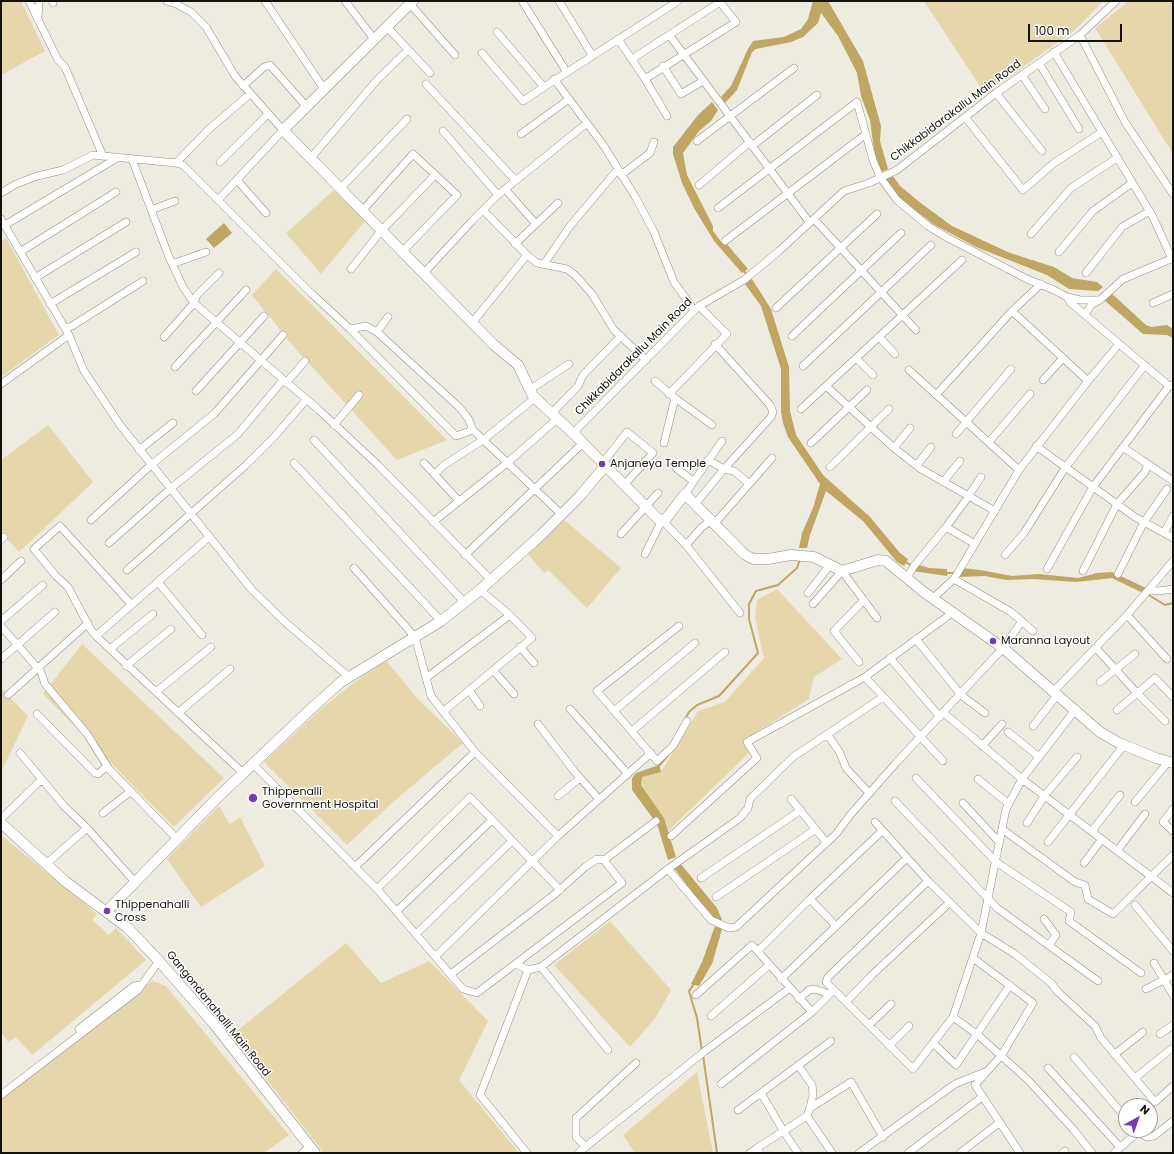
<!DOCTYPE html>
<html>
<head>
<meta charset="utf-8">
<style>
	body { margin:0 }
	#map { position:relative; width:1174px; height:1154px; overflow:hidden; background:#eeebe0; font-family:Poppins,sans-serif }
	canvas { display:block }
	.frame { position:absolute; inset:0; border:2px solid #13120f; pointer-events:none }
	.north { position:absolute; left:1118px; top:1098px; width:40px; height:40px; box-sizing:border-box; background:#fff; border:1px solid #a1a09f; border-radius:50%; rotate:40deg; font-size:11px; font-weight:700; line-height:16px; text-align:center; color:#13120f }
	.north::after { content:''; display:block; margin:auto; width:14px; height:18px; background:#783ab0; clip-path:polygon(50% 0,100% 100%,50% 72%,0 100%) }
	.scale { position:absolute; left:1028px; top:24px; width:94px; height:18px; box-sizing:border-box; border:2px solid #13120f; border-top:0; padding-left:5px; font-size:12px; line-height:14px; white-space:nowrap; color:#13120f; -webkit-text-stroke:3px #fff; paint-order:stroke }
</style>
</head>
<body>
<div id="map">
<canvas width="1174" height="1154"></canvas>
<div class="frame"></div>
<div class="north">N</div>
<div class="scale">100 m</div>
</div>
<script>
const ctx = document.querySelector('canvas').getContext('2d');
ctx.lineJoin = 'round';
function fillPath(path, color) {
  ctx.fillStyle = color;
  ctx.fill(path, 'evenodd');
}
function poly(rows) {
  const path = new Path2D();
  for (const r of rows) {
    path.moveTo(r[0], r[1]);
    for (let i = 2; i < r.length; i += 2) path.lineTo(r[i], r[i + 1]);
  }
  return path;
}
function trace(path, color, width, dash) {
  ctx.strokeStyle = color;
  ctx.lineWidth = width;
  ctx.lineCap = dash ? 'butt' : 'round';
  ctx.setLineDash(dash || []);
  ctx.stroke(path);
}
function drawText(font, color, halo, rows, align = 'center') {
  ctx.font = font + ' Poppins,sans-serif';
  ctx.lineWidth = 3;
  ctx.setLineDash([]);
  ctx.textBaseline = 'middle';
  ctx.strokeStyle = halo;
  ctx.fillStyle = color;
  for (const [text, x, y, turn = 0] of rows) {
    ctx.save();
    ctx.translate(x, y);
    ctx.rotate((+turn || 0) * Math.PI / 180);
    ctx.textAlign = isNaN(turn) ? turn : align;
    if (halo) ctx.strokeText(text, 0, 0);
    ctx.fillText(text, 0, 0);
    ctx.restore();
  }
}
const green = poly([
	[1,1,21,1,45,51,1,75],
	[924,1,1103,1,1075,30,985,94],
	[1129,1,1173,1,1173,154,1095,28],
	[334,190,365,221,321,274,286,233],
	[6,238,59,335,1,377,1,241],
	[276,269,447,440,397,460,295,348,252,295],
	[48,425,93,482,19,552,1,532,1,460],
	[563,519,621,568,587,608,548,570,544,573,528,554],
	[777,589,842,659,814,677,809,699,744,740,749,753,668,831,664,818,641,785,641,777,661,772,698,711,725,702,764,658,755,618,757,600],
	[82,644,224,778,174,827,43,694],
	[385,659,416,697,463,743,393,802,347,845,264,762,323,707],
	[1,688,28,716,1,772],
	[219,806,230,824,240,817,265,866,201,907,167,859],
	[1,835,97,914,92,920,109,935,116,928,146,960,32,1055,16,1037,8,1042,1,1032],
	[610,921,671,990,656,1017,630,1047,554,965],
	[346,943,381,983,429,961,488,1021,459,1080,519,1153,324,1153,232,1035],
	[152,981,166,986,289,1135,264,1153,1,1153,1,1097],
	[697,1072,713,1153,635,1153,623,1135]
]);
const water = poly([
	[813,1,828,1,863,61,881,126,880,141,888,169,881,172,875,158,870,120,861,96,857,73,838,36,821,13,818,23,803,37,791,42,756,49,752,52,737,90,725,103,721,97,731,86,748,49,753,41,784,37,801,29,808,19],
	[712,102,718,110,711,121,699,131,683,153,687,175,713,226,713,231,722,243,726,243,748,269,742,273,714,241,694,208,682,183,673,154,673,147,698,115],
	[893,176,900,186,922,204,952,226,1010,253,1054,267,1072,278,1097,282,1103,287,1098,291,1069,289,1047,275,976,247,935,225,899,199,885,180],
	[224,223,232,233,214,248,206,239],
	[752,279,771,309,789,367,790,411,796,435,823,475,870,517,900,553,908,559,904,566,897,562,863,521,826,491,810,535,807,548,799,548,802,533,813,508,820,484,788,437,783,423,781,412,781,369,761,306,745,284],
	[1110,292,1146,325,1151,327,1167,325,1173,329,1173,338,1167,335,1143,334,1103,299],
	[916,564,929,568,947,569,947,576,913,571],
	[961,568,980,570,1012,576,1039,574,1078,578,1097,573,1112,572,1146,588,1143,593,1112,578,1076,582,1033,579,1006,580,985,576,959,577],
	[659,765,661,772,642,777,641,785,664,818,676,857,668,860,657,824,632,790,632,778,636,773],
	[680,863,717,908,722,920,713,919,673,867],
	[715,926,722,929,712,964,699,986,691,984,702,962]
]);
const stream = poly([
	[743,269,751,282],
	[904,561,912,566],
	[945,573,954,573],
	[1147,594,1165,605,1173,603],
	[685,719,689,712,697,705,719,696,758,653,749,619,749,604,756,591,778,585,797,568,800,559],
	[658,767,669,754],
	[694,984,689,991,697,1018,702,1051],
	[703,1055,717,1153]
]);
const street = poly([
	[29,1,58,60,65,67,103,156],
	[52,1,53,3],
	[167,1,176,4,191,12,206,27,235,76,283,130,218,200],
	[265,1,324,89],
	[345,1,374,39],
	[522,1,566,71],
	[559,1,592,55],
	[411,5,455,55],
	[38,17,39,1],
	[386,26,430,73],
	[497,32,544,87,678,1],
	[1080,35,1125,122,1173,194],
	[670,36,810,223],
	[618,39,645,79,736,22,719,1],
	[1054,52,1153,217,1172,259],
	[482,53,523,101,544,87],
	[632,59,720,2],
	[1039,63,1079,129],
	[663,66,681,94,703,81],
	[1022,75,1045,109],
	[554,79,604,146,636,198,654,232,674,282,694,310],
	[645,79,667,116],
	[426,84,515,180],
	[243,86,264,67,270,65,306,106],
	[996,93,1042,151],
	[965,117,1023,190,1054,163,1102,132],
	[443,131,498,195],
	[521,134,569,99],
	[697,141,794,68],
	[752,146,817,95],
	[132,159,169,257,183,287,194,303,319,410,378,465,491,580],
	[310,159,377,80,408,50],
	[220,162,268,114],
	[176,163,209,129,250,94],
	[621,175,650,153,654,142],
	[237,180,266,213],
	[699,185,750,142],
	[340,189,407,119],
	[505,189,536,224],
	[1,193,16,184,37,176,63,170,93,155,176,163,183,165,311,293,350,329,366,326,377,332,459,407,468,418,473,430,562,515],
	[718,208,857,102,873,160,880,177,897,200,928,226,948,238,1027,279,1054,290,1067,297,1080,300,1100,300],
	[151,210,175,201],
	[483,210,527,255,537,263,567,269,575,275,592,294,614,330,646,360],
	[362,211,413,154,457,195,403,251],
	[1,219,69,335,84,371,120,425,252,590,285,622,349,677],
	[814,219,916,330],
	[5,225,117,158],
	[1031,234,1071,188,1117,158],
	[725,241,866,134],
	[515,244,558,203],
	[20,252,116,192],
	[1059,252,1093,211,1132,183],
	[172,264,206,252],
	[544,264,570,226,618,169],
	[351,269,381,231,435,175],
	[424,273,472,221,499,194,587,123],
	[1086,273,1122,227,1150,211],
	[35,278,126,222],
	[1067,297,1071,303,1169,386],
	[1153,303,1173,294],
	[50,304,136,252],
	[776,308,877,214],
	[1012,311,1088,381],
	[1085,315,1091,305,1100,300,1123,279,1173,258],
	[472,323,527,255],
	[65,328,72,326,143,281],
	[350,329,456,436,473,430],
	[377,332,388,317],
	[792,336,901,233],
	[164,337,194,303,197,295,219,273],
	[879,337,895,354],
	[856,358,873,375],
	[803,366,931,245],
	[175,367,246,290],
	[909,370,1019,470],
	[1043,380,1063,358],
	[655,381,675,398,712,425],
	[286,383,305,361],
	[1,384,69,335],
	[826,386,894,448,921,469,995,511],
	[529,390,569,364],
	[196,391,264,316],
	[669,394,727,334,699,306],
	[936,395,1012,311,1041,284],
	[801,409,962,260],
	[551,414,578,386,583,375,621,336],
	[334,425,359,395],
	[956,434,1011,369],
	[576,436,576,430,699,306,744,280,779,251,844,191,869,183,897,170,996,93,1080,35,1116,1],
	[314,440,464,602],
	[989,442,1030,394],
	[664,443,675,398],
	[811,443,867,390],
	[1036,446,1135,517,1173,538],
	[894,448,910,428],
	[1124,448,1173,481],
	[139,450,173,423],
	[708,460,724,469,734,471,748,483],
	[294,463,441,621],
	[424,463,459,501],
	[602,464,627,432,653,453,624,485],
	[917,465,931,447],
	[830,467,889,409],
	[676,468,693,481],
	[435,474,444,465,483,440,535,398],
	[943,482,960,461],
	[685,494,722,441],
	[969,495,981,477],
	[696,503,724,469,771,417,773,412,770,405,715,344],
	[91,520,151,465,215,413,283,335],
	[433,522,507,463,557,419],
	[946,527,966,500],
	[1164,533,1173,516],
	[621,534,658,493],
	[1,540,4,537],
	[109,543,170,489,238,434,283,380],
	[686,545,702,527,709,522,715,523,772,458],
	[645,554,662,520,686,545,740,613],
	[465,555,582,444],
	[1005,555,1024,533,1065,468,1145,365],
	[354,568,415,637,431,696,475,752,558,836],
	[1047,569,1093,487,1169,386,1173,385],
	[127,570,246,465,274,437,306,400],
	[1083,571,1117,504,1145,472,1148,464],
	[1118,574,1144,522,1167,489],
	[907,578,914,566,946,527,975,544],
	[954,579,1019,470,1088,381,1119,344],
	[1,580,21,561],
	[158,582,202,635],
	[1150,590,1159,591,1173,589],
	[808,593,830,565],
	[932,599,954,579,1011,612,1033,631],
	[131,604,60,526,34,549,56,576,68,587,91,630,96,636,243,773],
	[813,604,842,571,877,618],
	[1127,615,1167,659],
	[1,621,43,585],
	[1,626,41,672,45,684,87,734,109,769,177,839],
	[679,626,597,691,657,761,673,746,687,721],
	[96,636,209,537],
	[916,639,961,695,985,713],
	[520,647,534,663],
	[1096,648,1137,693,1165,721],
	[110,649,153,614],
	[890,658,940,717],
	[1,659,55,612],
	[859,662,834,631,864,600],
	[126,666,171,629],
	[493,670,514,694],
	[865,677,943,761],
	[426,678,510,615],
	[1100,682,1135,654],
	[469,690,480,706],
	[1054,691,1127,615,1173,561],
	[156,692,211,647],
	[8,695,88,623],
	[570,709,628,774],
	[1117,710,1155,678,1173,697],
	[444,711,532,638,510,615,480,590],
	[614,711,695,643],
	[178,713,230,669],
	[944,713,1022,779,1173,893],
	[37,714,95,773,98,774,107,766],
	[538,724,574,771,598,798],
	[1033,726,1058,694],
	[632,731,725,652],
	[1008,732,1038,756],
	[827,734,840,753,846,768,869,793],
	[982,746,1002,724],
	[20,753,64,806,87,828,135,882],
	[253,764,377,889,463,989,477,993,622,883,604,860,597,859,585,867,555,894,451,974],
	[916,778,996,862,1071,912,1069,921,1141,973],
	[978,779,1009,804],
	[558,796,580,778],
	[791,799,826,842],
	[895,801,997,908,1098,981],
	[1135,802,1168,762],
	[963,803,999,842],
	[1173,809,1163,822,1173,831],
	[103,813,131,791],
	[1,819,41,780],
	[875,822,928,881,981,933,1015,954,1051,983,1058,992,1095,1026,1101,1038,1155,1102,1173,1086],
	[1027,823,1045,795,1077,757],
	[1002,829,1075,882,1085,885,1088,899,1113,914,1173,855],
	[1092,831,1120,795],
	[671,836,757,758,747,742,865,677,952,613],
	[1048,842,1124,745],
	[1117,851,1145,814],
	[604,860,656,821],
	[1084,863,1102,839],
	[46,864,87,828],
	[355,867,475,752],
	[668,869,711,920,729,928,736,927,836,834,851,814,896,763,1003,648,1022,621],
	[701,878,801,810],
	[928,881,828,977,826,982,913,1069,953,1017,981,933,1006,809,1022,779,1076,709],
	[377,889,470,797,560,890],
	[716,897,816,829],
	[810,899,835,925],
	[1135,905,1173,951],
	[397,911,492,820],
	[1044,919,1056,935,1049,945],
	[416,934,512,841],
	[758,951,810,899,882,831],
	[436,956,558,836,651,753],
	[973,958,1033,1003,1001,1056,975,1085,1020,1153],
	[1154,963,1173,995],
	[516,964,528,970,480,1095,527,1153],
	[541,967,608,1050],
	[528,970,541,967,668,869,740,818,748,808,750,799,793,757,883,697],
	[781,979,907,858],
	[1146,989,1173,975],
	[696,995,752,945,812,1012],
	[799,999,809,990,814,989,830,994],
	[846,1002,872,975,949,903],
	[711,1016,769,965],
	[953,1017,978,1035,1028,1080,1073,1129,1092,1153],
	[869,1025,891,1004],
	[79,1029,134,986,141,985],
	[1160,1034,1173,1025],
	[933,1043,956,1065,1010,985],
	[889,1046,909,1026],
	[1115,1054,1143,1032],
	[1074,1057,1126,1118],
	[798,1065,812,1085,813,1094,810,1108],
	[1048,1068,1120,1147],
	[1135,1078,1171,1049],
	[721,1084,812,1012,834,990],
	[761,1093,784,1132,798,1153],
	[1,1095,138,990,159,961],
	[738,1110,831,1041],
	[586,1147,576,1137,576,1118,636,1063],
	[302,1153,310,1147],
	[578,1153,705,1051,790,988],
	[750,1153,757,1148],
	[760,1153,757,1148,807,1116],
	[832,1153,807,1116,810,1108,851,1082,883,1137],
	[859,1153,955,1084,985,1072],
	[908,1153,982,1097],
	[960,1153,999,1123],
	[1063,1153,1065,1151],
	[1114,1153,1138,1132,1147,1137,1154,1136,1173,1121]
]);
const secondary = poly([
	[413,1,283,130,493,344,518,365,533,396,576,436,658,519,665,520,685,494,744,554,753,559,768,559,791,555,814,557,842,571,878,560,886,561,925,593,1003,648,1100,732,1119,743,1156,758,1173,763],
	[1,823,66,882,128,928,159,961,214,1024,315,1153],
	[107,911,218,797,314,706,341,682,441,621,480,590,541,535,579,497,605,466]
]);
const markers = [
	[602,464,4,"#783ab0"],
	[993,641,4,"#783ab0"],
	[253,798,5,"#783ab0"],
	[107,911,4,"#783ab0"]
];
const streetNames = [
	["Chikkabidarakallu Main Road",956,111,-37],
	["Chikkabidarakallu Main Road",634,357,-45],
	["Gangondanahalli Main Road",218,1014,51]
];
const poiNames = [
	["Anjaneya Temple",610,464],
	["Maranna Layout",1001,641],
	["Thippenalli",262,792],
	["Government Hospital",262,805],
	["Thippenahalli",115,905],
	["Cross",115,918]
];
fillPath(green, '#e5d6ac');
fillPath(water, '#bfa663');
trace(stream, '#bfa663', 2);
trace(street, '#918e84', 8);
trace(secondary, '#918e84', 11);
trace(street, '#fff', 7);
trace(secondary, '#fff', 10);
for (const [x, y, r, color] of markers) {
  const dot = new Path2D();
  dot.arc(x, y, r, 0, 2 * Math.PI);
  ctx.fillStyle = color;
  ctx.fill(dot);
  trace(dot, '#fff', 1.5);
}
drawText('11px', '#13120f', '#fff', streetNames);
drawText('11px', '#13120f', '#fff', poiNames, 'left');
</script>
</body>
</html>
